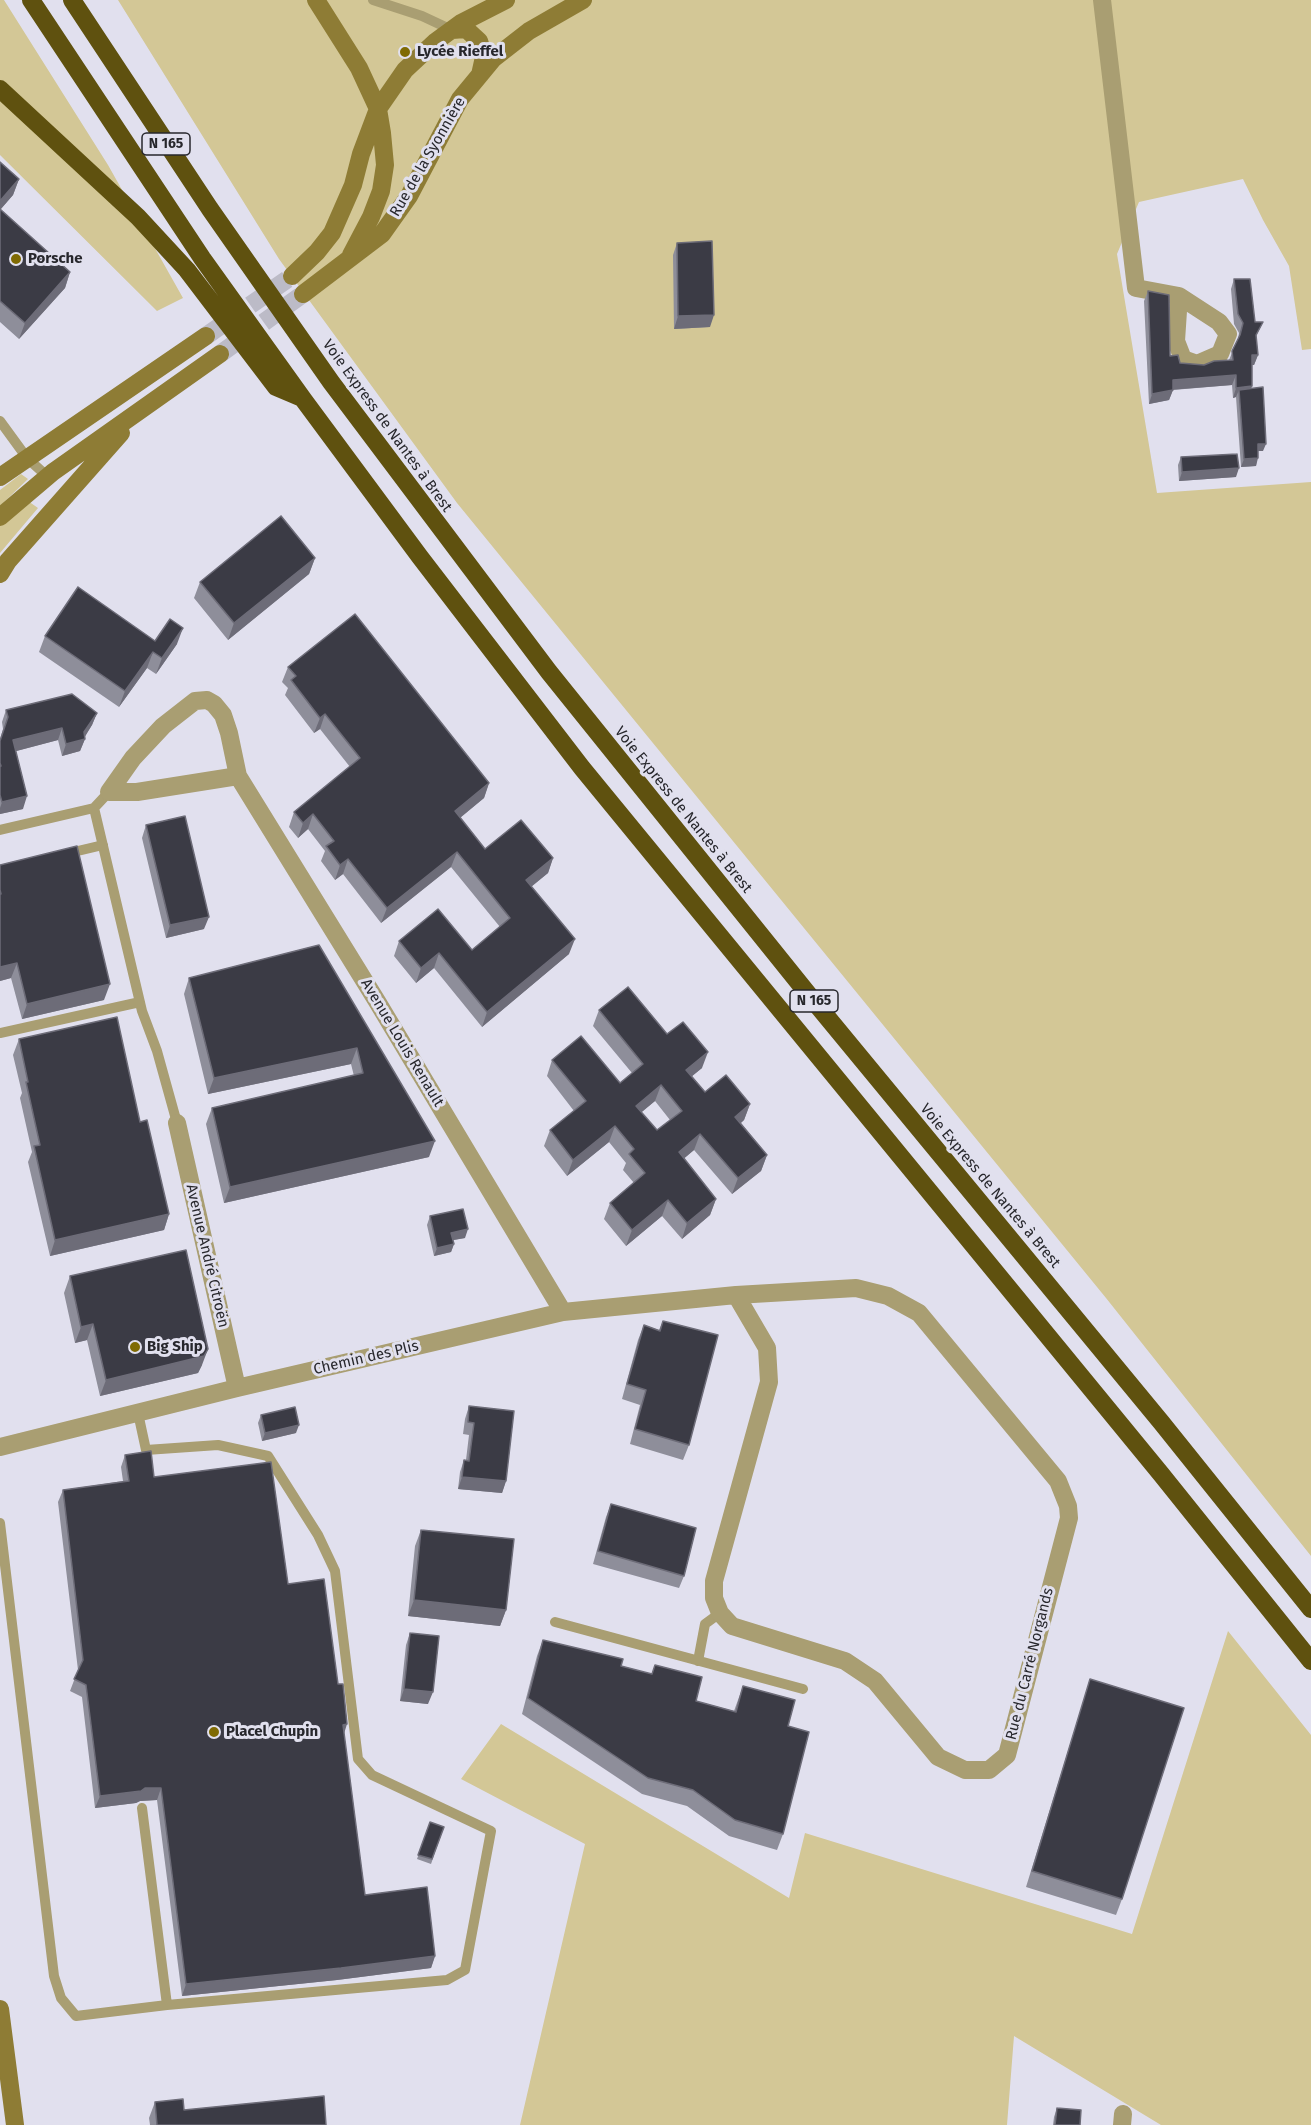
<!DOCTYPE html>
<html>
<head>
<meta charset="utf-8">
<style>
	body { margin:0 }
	canvas { display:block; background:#e1e0ee }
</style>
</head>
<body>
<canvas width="1311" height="2125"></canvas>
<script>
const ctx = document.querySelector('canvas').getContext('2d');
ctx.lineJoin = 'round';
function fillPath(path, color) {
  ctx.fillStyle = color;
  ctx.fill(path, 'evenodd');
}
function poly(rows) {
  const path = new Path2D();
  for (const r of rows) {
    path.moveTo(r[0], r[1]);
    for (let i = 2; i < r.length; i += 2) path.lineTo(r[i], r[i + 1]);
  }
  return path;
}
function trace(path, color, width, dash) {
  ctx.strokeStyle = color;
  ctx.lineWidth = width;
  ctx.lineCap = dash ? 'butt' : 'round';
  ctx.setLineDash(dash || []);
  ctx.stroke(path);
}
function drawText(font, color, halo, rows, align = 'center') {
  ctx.font = font + ' "Fira Sans",sans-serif';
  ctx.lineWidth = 6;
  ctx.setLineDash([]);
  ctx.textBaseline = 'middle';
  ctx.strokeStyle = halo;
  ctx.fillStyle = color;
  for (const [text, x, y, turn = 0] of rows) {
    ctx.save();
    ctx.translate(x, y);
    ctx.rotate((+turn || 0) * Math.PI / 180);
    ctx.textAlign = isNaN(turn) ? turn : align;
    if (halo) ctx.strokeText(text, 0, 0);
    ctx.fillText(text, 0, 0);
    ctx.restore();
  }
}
const green = poly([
	[0,0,4,0,108,165,183,298,157,311,0,155],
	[118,0,1311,0,1311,349,1302,350,1289,266,1263,220,1243,179,1139,202,1117,254,1157,493,1311,482,1311,1556,1106,1298,457,503,279,259],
	[21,474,28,479,0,506,0,490],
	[28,501,38,508,0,553,0,524],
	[1228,1631,1311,1735,1311,2125,1161,2125,1014,2036,1007,2125,520,2125,585,1844,461,1779,501,1724,789,1898,805,1833,1132,1934]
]);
const secondaryTunnel = poly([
	[206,336,292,276],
	[220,354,303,294]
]);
const lane = poly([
	[373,0,422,16,452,30],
	[0,421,27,458,48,477],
	[109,792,94,808,142,1011,157,1051,177,1123],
	[0,830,94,808],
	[65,854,103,845],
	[0,1033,140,1002],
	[138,1413,146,1450,218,1445,268,1456,318,1535,335,1571,358,1759,372,1775,491,1831,465,1970,447,1980,167,2005],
	[0,1523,54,1976,61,1998,76,2016,167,2005,142,1808],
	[555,1622,803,1689],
	[698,1661,705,1624,720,1613]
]);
const street = poly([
	[1102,0,1136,288,1179,296,1219,322,1228,334,1220,354,1197,364,1183,359,1176,341,1179,296],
	[238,776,137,792,109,792,133,758,163,726,195,701,207,700,214,704,223,715,229,733,238,776,378,1003,563,1312],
	[177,1123,237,1388],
	[0,1447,237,1388,563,1312,736,1295,856,1288,888,1296,919,1313,1058,1481,1068,1506,1069,1518,1007,1755,989,1770,965,1770,938,1757,875,1681,845,1661,732,1626,720,1613,714,1598,714,1581,769,1382,767,1348,736,1295],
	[1122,2125,1123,2114]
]);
const secondary = poly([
	[316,0,359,68,378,109,382,133,385,165,381,191,371,217,351,255],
	[452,30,466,29,479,41,484,57,480,75],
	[292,276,317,252,332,233,353,185,361,154,378,109,405,70,435,42,461,23,506,0],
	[303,294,382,234,409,196,460,99,493,59,529,31,583,0],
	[0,477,206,336],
	[0,517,53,472,220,354],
	[0,574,8,561,121,433],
	[0,2009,15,2125]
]);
const highway = poly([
	[31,0,202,258,303,399,420,557,582,768,1161,1474,1311,1661],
	[72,0,210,209,331,382,549,672,808,994,1161,1422,1311,1609],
	[0,89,138,217,187,270,276,387,302,398]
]);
const wall = poly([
	[0,162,19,179,13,195,0,210,70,272,65,288,19,339,0,322],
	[677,243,710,327,674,329,673,255],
	[1234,279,1255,322,1263,322,1256,337,1258,355,1254,365,1252,365,1252,386,1251,389,1263,451,1258,451,1256,466,1241,467,1236,397,1233,398,1232,385,1173,390,1169,400,1149,404,1144,301,1148,291,1170,356,1180,363,1204,365,1229,360,1238,339,1239,333,1234,324,1231,289],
	[1181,457,1236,477,1179,481,1178,465],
	[315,558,309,574,228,640,194,598,200,582],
	[45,636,155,641,177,644,156,674,147,668,119,707,39,652],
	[288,667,489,783,484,798,460,818,485,849,553,858,548,873,531,887,569,954,482,1027,434,968,416,983,394,956,399,941,472,950,500,927,451,867,381,923,343,874,335,880,321,861,325,851,308,829,298,838,289,827,294,812,350,767,320,729,314,733,285,695,288,688,282,682],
	[6,710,97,713,92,725,84,737,85,739,80,751,62,756,58,740,16,751,23,809,0,814,0,739,3,729,2,722],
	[146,825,204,929,166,938,142,838],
	[0,865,104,1000,22,1019,11,978,0,981],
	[319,945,429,1157,224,1203,206,1124,212,1108,354,1076,351,1064,208,1094,184,994,189,978],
	[599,1010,667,1034,702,1068,692,1076,705,1092,750,1104,744,1120,741,1123,767,1155,761,1171,732,1194,694,1150,684,1158,716,1199,710,1215,682,1239,662,1216,626,1246,604,1219,610,1203,634,1183,623,1170,626,1163,609,1142,567,1176,544,1146,550,1130,574,1111,547,1076,552,1060,620,1083,632,1073,593,1026],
	[655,1101,670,1120,657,1130,641,1112],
	[19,1039,140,1122,169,1214,164,1230,50,1256,28,1162,32,1152,20,1098,22,1093,13,1055],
	[430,1216,465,1238,453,1240,454,1244,451,1252,434,1256,427,1225],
	[70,1276,202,1365,198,1373,100,1396,87,1340,75,1343,64,1293],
	[663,1321,689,1445,683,1460,630,1444,640,1405,622,1399,638,1340,644,1325,659,1330],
	[469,1406,506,1481,502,1493,458,1489,460,1472,464,1460,466,1460,469,1435,463,1434,465,1419],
	[261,1415,296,1433,262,1441,258,1423],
	[125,1455,288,1584,344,1733,365,1895,435,1956,431,1968,337,1980,182,1996,157,1800,140,1801,136,1803,95,1808,82,1697,70,1691,78,1670,58,1502,63,1490,123,1481,121,1467],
	[611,1504,684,1576,679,1588,593,1564,606,1517],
	[421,1530,506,1610,500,1626,408,1616,415,1546],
	[410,1633,428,1704,400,1701,406,1645],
	[543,1640,621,1666,652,1674,655,1665,696,1701,734,1711,743,1686,788,1726,783,1834,777,1850,729,1836,687,1806,642,1794,522,1714,537,1656],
	[1090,1679,1122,1899,1116,1915,1026,1887,1085,1696],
	[430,1822,444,1827,431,1864,417,1859],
	[155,2102,184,2110,326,2125,150,2125,149,2118],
	[1057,2108,1080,2125,1053,2125,1054,2117]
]);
const shadedWall = poly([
	[19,179,13,195,0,210,0,201],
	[70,272,65,288,19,339,25,323],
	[714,315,710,327,674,329,678,316],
	[1252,355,1258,355,1254,365,1248,365],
	[1236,375,1232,385,1169,390,1173,380],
	[1252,386,1248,396,1239,390,1236,397,1233,398,1236,388],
	[1173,390,1169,400,1149,404,1152,394],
	[1258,444,1266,444,1263,451,1255,451],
	[1258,458,1256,466,1241,467,1244,459],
	[1239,468,1236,477,1179,481,1182,472],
	[315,558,309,574,228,640,234,623],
	[183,628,177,644,156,674,162,658],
	[153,652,147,668,119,707,125,691],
	[97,713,92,725,83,740,85,739,80,751,62,756,66,744,84,732],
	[325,714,320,729,314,733,320,718],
	[62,728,58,740,9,753,13,740],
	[489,783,484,798,450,826,455,811],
	[27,796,23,809,0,814,0,808,2,802],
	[313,814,308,829,298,838,303,823],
	[457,852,451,867,381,923,387,908],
	[553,858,548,873,521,895,526,880],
	[348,859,343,874,335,880,340,865],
	[209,917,204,929,166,938,170,925],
	[575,939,569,954,482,1027,487,1012],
	[439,953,434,968,416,983,421,968],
	[17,963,11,978,0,981,0,967],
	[110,984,104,1000,22,1019,27,1004],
	[357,1048,351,1064,208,1094,214,1078],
	[708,1052,702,1068,680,1086,686,1070],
	[661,1085,655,1101,630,1122,636,1106],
	[750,1104,744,1120,729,1133,735,1117],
	[615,1126,609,1142,567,1176,573,1160],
	[700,1134,694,1150,673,1168,679,1152],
	[435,1141,429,1157,224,1203,230,1187],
	[767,1155,761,1171,732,1194,738,1178],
	[716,1199,710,1215,682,1239,687,1223],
	[668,1200,662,1216,626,1246,632,1230],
	[169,1214,164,1230,50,1256,55,1240],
	[468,1229,465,1238,448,1241,451,1233],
	[454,1244,451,1252,434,1256,437,1248],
	[93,1324,87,1340,75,1343,81,1327],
	[208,1349,202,1365,198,1373,100,1396,106,1380],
	[299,1425,296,1433,262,1441,265,1433],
	[462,1477,506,1481,502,1493,458,1489],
	[414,1600,506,1610,500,1626,408,1616],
	[404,1689,433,1692,428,1704,400,1701],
	[347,1724,343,1737,343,1725],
	[145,1788,161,1788,157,1800,140,1801,136,1803,95,1808,100,1796],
	[435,1956,431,1968,337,1980,182,1996,186,1984]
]);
const building = poly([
	[0,162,19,179,0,201,0,162],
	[0,209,70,272,25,323,0,301,0,209],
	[712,241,714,315,678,316,677,243,712,241],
	[1234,279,1250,279,1255,322,1263,322,1256,335,1258,355,1252,355,1252,386,1236,388,1236,375,1173,380,1173,390,1152,394,1148,291,1169,295,1170,356,1178,355,1180,363,1204,365,1214,361,1233,360,1232,351,1240,335,1243,323,1238,314,1234,279],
	[1263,387,1266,444,1258,444,1258,458,1244,459,1239,390,1263,387],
	[1237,454,1239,468,1182,472,1181,457,1237,454],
	[281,516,315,558,234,623,200,582,281,516],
	[78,587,155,641,170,619,183,628,162,658,153,652,125,691,45,636,78,587],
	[355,614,489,783,455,811,485,849,521,820,553,858,526,880,575,939,487,1012,439,953,421,968,399,941,438,909,472,950,510,918,457,852,387,908,348,859,340,865,326,846,334,841,313,814,303,823,294,812,360,758,325,714,320,718,291,680,296,676,288,667,355,614],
	[72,694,97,713,84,732,85,739,66,744,62,728,13,740,27,796,2,802,0,795,0,767,1,766,0,763,0,741,8,717,6,710,72,694],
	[185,816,209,917,170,925,146,825,185,816],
	[77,846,110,984,27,1004,17,963,0,967,0,894,1,894,0,890,0,865,77,846],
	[319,945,435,1141,230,1187,212,1108,363,1073,357,1048,214,1078,189,978,319,945],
	[628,987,667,1034,683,1022,708,1052,686,1070,705,1092,726,1075,750,1104,735,1117,767,1155,738,1178,700,1134,679,1152,716,1199,687,1223,668,1200,632,1230,610,1203,645,1173,629,1154,634,1149,615,1126,573,1160,550,1130,586,1101,552,1060,581,1036,620,1083,643,1064,599,1010,628,987],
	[661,1085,682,1111,657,1130,636,1106,661,1085],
	[117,1017,140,1122,147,1120,169,1214,55,1240,34,1146,40,1145,26,1082,28,1082,19,1039,117,1017],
	[463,1209,468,1229,451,1233,454,1244,437,1248,430,1216,463,1209],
	[186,1250,208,1349,204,1356,106,1380,93,1324,81,1327,70,1276,186,1250],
	[663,1321,718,1335,689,1445,635,1429,646,1390,627,1384,644,1325,660,1331,663,1321],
	[469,1406,514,1411,506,1481,462,1477,464,1460,469,1461,474,1423,468,1422,469,1406],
	[295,1407,299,1425,265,1433,261,1415,295,1407],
	[151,1451,154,1477,271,1462,288,1584,324,1579,338,1684,343,1684,347,1724,343,1725,365,1895,427,1887,435,1956,341,1968,186,1984,161,1788,145,1788,141,1791,100,1796,86,1685,74,1679,83,1660,63,1490,129,1481,125,1455,151,1451],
	[611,1504,696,1528,684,1576,598,1551,611,1504],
	[421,1530,514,1539,506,1610,414,1600,421,1530],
	[410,1633,439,1636,433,1692,404,1689,410,1633],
	[543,1640,623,1659,621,1666,652,1674,655,1665,702,1677,696,1701,736,1712,743,1686,795,1700,788,1726,809,1732,783,1834,735,1820,693,1790,648,1778,528,1698,543,1640],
	[1090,1679,1184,1708,1122,1899,1032,1871,1090,1679],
	[430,1822,444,1827,432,1859,418,1855,430,1822],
	[324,2096,326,2125,157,2125,155,2102,183,2099,184,2110,324,2096],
	[1057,2108,1081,2110,1080,2125,1055,2125,1057,2108]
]);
const markers = [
	[405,52,6,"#7f6a03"],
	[16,259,6,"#7f6a03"],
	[135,1347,6,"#7f6a03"],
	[214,1732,6,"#7f6a03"]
];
const shields = [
	[166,144,48],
	[814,1001,48]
];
const shieldNames = [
	["N 165",166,144],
	["N 165",814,1001]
];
const poiNames = [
	["Lycée Rieffel",417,52],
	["Porsche",28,259],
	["Big Ship",147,1347],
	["Placel Chupin",226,1732]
];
const streetNames = [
	["Rue de la Syonnière",428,157,-60],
	["Voie Express de Nantes à Brest",387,426,54],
	["Voie Express de Nantes à Brest",683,810,51],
	["Avenue Louis Renault",402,1043,59],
	["Voie Express de Nantes à Brest",990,1186,50],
	["Avenue André Citroën",207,1256,77],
	["Chemin des Plis",366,1358,-13],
	["Rue du Carré Norgands",1030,1664,-76]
];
fillPath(green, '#d3c796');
trace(secondaryTunnel, '#bcbbc7', 18, [18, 9]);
trace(lane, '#a99e72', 10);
trace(street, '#a99e72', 18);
trace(secondary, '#8e7c35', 18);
trace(highway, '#5f510f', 18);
fillPath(wall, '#8e8e9a');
fillPath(shadedWall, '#6d6c78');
fillPath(building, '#3b3b45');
trace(building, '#6d6c78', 1.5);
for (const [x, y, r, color] of markers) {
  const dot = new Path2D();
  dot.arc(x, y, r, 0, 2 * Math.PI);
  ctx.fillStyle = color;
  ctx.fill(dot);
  trace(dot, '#e1e0ee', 2);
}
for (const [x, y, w] of shields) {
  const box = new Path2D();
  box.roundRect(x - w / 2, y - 11, w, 22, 4.5);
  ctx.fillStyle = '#e1e0ee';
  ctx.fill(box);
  trace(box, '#27272c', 1.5);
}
drawText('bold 14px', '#27272c', null, shieldNames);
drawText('bold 15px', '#27272c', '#e1e0ee', poiNames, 'left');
drawText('15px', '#27272c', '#e1e0ee', streetNames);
</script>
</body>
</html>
